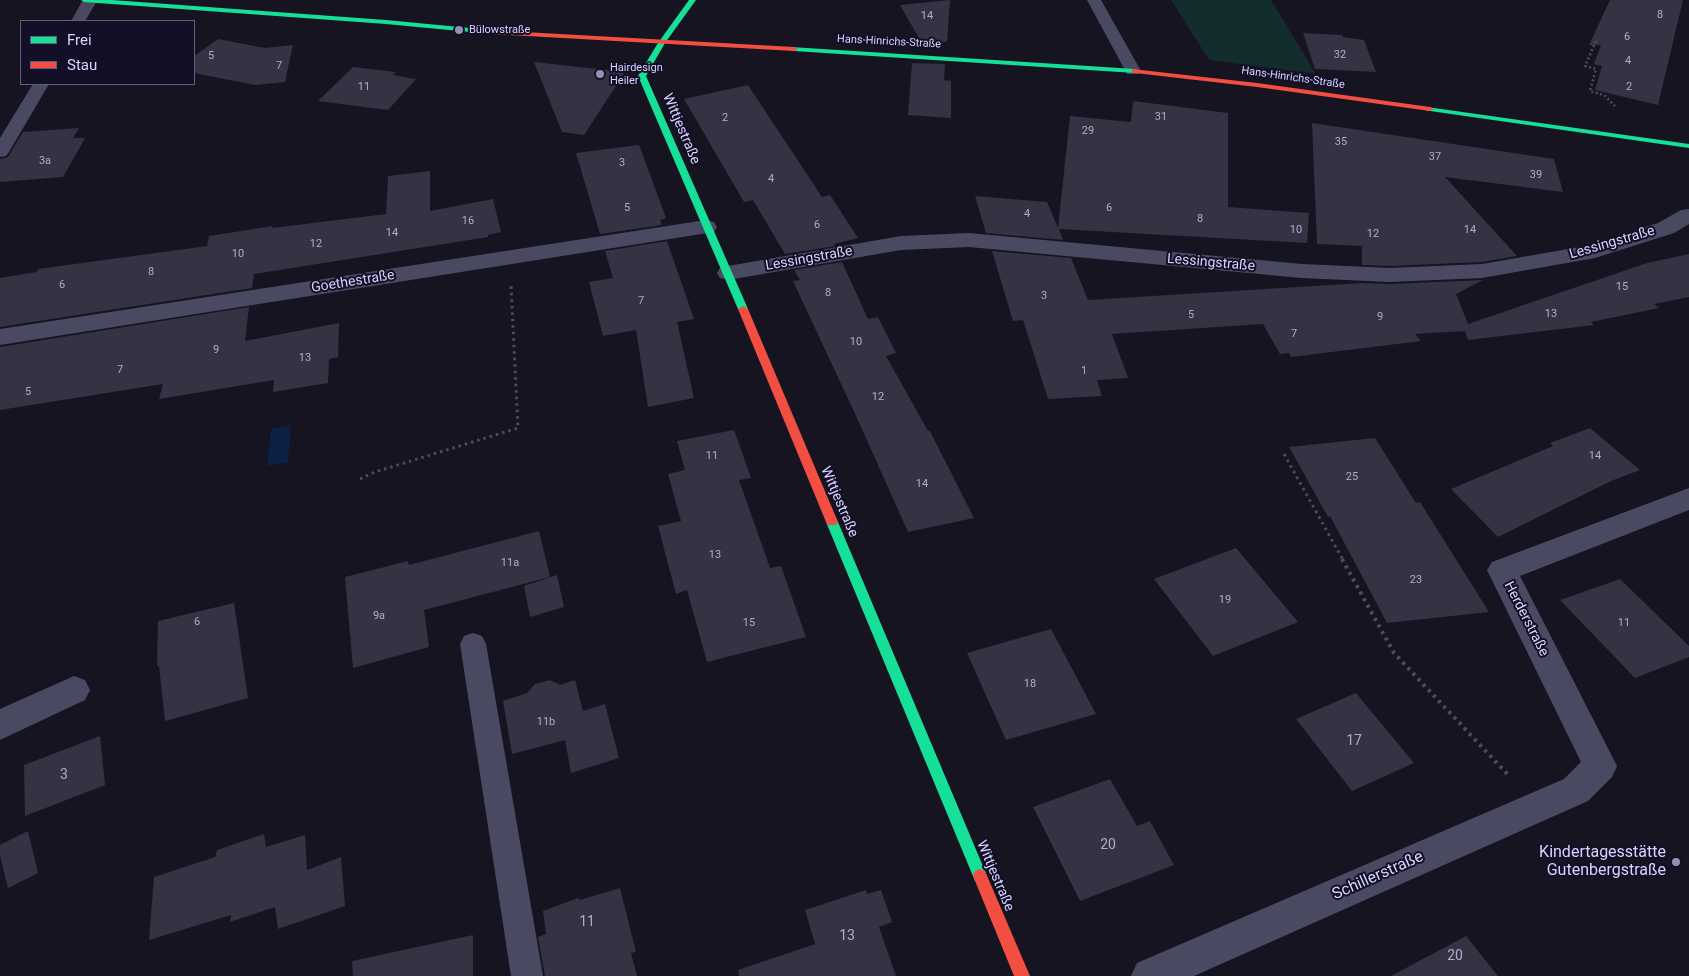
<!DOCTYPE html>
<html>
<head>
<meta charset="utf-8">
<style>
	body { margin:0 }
	#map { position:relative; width:1689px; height:976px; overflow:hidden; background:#161421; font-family:Roboto,sans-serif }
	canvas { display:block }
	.legend { position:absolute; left:20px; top:20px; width:175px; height:65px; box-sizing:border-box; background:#130f26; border:1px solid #625e7d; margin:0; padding:6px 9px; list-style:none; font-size:15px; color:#d9d4ff }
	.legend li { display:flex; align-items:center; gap:10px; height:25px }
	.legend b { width:25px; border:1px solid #625e7d }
</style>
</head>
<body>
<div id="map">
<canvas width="1689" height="976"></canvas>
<ul class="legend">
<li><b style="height:6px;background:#16e098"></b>Frei</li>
<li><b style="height:6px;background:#f24e42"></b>Stau</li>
</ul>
</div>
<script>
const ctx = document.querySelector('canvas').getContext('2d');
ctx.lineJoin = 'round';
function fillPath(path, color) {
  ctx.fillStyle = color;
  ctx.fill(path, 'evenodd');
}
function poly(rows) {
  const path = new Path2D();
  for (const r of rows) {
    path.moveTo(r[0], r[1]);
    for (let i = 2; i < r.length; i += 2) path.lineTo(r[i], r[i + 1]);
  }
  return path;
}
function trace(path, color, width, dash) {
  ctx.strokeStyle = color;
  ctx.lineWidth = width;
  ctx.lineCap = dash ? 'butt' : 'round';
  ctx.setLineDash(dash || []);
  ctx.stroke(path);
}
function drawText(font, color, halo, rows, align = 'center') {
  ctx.font = font + ' Roboto,sans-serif';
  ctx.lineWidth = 4;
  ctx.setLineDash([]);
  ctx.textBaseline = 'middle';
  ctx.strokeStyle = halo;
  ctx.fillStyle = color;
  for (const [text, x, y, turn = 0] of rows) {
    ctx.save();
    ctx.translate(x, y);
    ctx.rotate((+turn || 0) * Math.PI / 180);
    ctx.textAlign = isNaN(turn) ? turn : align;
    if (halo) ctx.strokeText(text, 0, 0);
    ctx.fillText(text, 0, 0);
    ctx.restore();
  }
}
const green = poly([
	[1171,0,1271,0,1316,74,1209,60]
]);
const water = poly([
	[291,425,288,462,267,466,271,429]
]);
const building = poly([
	[950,0,947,42,920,40,900,5],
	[1610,0,1683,0,1658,105,1595,90,1602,66,1594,64,1601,45,1589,45],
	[1303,33,1342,35,1343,37,1364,40,1376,72,1315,69],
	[218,39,265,48,293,45,285,82,255,85,194,73,194,56],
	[534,62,625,72,584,135,562,132],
	[912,63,945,64,944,80,951,81,951,118,908,115],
	[353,67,396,72,393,75,416,79,388,110,318,101],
	[748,85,822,197,830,195,858,238,834,244,835,246,785,254,753,200,744,202,684,99],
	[1133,101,1228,113,1228,207,1309,213,1307,243,1059,229,1063,240,986,233,975,196,1047,202,1058,228,1070,116,1131,122],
	[1312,123,1554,159,1563,192,1445,177,1517,256,1482,262,1390,266,1362,265,1362,246,1317,244],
	[79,128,73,138,85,138,63,177,0,182,0,159,8,157,23,132],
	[639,145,666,218,660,220,662,225,600,234,576,153],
	[430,171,430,211,493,199,501,232,488,235,488,237,254,274,252,288,0,327,0,278,37,272,38,269,207,246,209,236,273,226,272,228,386,214,388,176],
	[667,241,694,319,677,322,694,398,648,407,636,330,603,336,589,282,613,278,605,251],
	[992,251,1071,258,1088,300,1362,283,1390,284,1483,280,1456,294,1468,324,1647,263,1689,254,1689,297,1654,304,1659,308,1591,322,1594,325,1468,340,1465,331,1415,334,1421,341,1291,357,1289,353,1280,354,1263,324,1112,334,1128,378,1097,380,1102,396,1048,399,1023,320,1013,321],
	[842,262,868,319,878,317,896,353,886,356,928,431,930,431,974,518,908,532,857,418,793,281,800,280,794,270],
	[249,307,245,341,339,323,338,357,329,359,328,383,273,392,274,380,159,399,163,384,0,410,0,347],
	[1590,428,1640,470,1611,481,1498,537,1451,489,1553,446,1550,443],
	[734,430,751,478,739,480,770,568,781,566,806,637,707,662,687,590,676,594,658,526,681,521,668,474,685,470,677,441],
	[1375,438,1416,503,1420,502,1489,612,1387,623,1330,516,1328,517,1289,447],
	[539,531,550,577,424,610,429,647,353,668,345,577,408,561,409,565],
	[1236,548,1298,622,1213,656,1154,579],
	[557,575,564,607,530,617,524,586],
	[1620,579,1689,646,1689,657,1635,678,1560,600],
	[234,603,248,698,165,721,159,666,157,666,158,621],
	[1051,629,1096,714,1006,740,967,653],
	[550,680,560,685,575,680,583,711,605,704,619,758,571,773,565,740,512,754,503,701,527,693,535,684],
	[1356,693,1414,763,1352,791,1296,719],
	[100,736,105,785,25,816,24,765],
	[1110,779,1137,826,1150,821,1174,865,1080,901,1033,807],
	[28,831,38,873,8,888,0,856,0,845],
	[264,834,266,847,305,835,307,870,341,857,345,906,278,929,275,907,230,922,231,915,149,940,154,877,215,857,217,850],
	[620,888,636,952,631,953,637,976,545,976,538,937,546,934,543,911,578,898,580,900],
	[866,890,867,894,881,890,892,922,879,927,896,976,739,976,738,970,815,944,805,910],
	[473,935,473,976,353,976,352,961],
	[1466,936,1498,976,1391,976]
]);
const pathFar2 = poly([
	[1596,41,1585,66,1596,69,1590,91,1604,95,1615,106]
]);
const pathFar1 = poly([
	[1284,454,1343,560],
	[360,479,375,472,518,428,511,285]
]);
const path = poly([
	[1342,559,1394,653,1510,777]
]);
const lane = poly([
	[83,0,97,1,85,21,71,21,83,0],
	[1087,0,1101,0,1141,71,1139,74,1127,74,1087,0],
	[33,84,49,84,9,152,6,156,0,157,0,138,33,84],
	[473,633,482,636,486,644,543,976,511,976,460,644,464,636,473,633]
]);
const street = poly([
	[1689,209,1689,224,1674,233,1595,258,1482,278,1390,282,1302,278,969,247,901,250,728,280,720,278,717,273,720,268,728,266,901,236,969,233,1302,264,1390,268,1482,264,1591,245,1658,223,1681,210,1689,209],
	[706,220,714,222,717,227,714,232,0,345,0,329,706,220],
	[1689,488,1689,510,1520,576,1617,766,1612,777,1588,801,1194,976,1131,976,1137,963,1564,779,1581,762,1487,570,1492,562,1689,488],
	[74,676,85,680,90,690,85,700,0,740,0,709,74,676]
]);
const fast = poly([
	[81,0,112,0,386,20,491,30,495,32,491,34,386,24,84,2,81,0],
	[689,0,696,0,665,43,646,76,748,309,743,312,738,309,638,76,658,43,689,0],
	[791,47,1135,69,1139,71,1135,73,794,51,791,51,791,47],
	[1427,107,1689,144,1689,148,1430,111,1427,111,1427,107],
	[832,518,836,519,838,522,985,871,987,876,985,881,980,883,975,881,826,522,828,519,832,518]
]);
const jam = poly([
	[488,30,794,47,798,49,794,51,491,34,487,32,488,30],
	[1132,69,1257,83,1430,107,1434,109,1430,111,1257,87,1135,73,1132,73,1132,69],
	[743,306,748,309,838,522,836,525,828,525,826,522,738,309,743,306],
	[980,869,985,871,1030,976,1014,976,973,876,975,871,980,869]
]);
const markers = [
	[459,30,5,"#9591b1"],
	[600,74,5,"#9591b1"],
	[1676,862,5,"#9591b1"]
];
const numberNames = [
	["8",1660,15],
	["14",927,16],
	["6",1627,37],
	["32",1340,55],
	["5",211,56],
	["4",1628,61],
	["7",279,66],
	["11",364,87],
	["2",1629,87],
	["31",1161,117],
	["2",725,118],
	["29",1088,131],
	["35",1341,142],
	["37",1435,157],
	["3a",45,161],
	["3",622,163],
	["39",1536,175],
	["4",771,179],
	["5",627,208],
	["6",1109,208],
	["4",1027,214],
	["8",1200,219],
	["16",468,221],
	["6",817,225],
	["10",1296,230],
	["14",1470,230],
	["14",392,233],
	["12",1373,234],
	["12",316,244],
	["10",238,254],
	["8",151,272],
	["6",62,285],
	["15",1622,287],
	["8",828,293],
	["3",1044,296],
	["7",641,301],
	["13",1551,314],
	["5",1191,315],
	["9",1380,317],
	["7",1294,334],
	["10",856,342],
	["9",216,350],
	["13",305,358],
	["7",120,370],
	["1",1084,371],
	["5",28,392],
	["12",878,397],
	["11",712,456],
	["14",1595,456],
	["25",1352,477],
	["14",922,484],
	["13",715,555],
	["11a",510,563],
	["23",1416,580],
	["19",1225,600],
	["9a",379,616],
	["6",197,622],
	["15",749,623],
	["11",1624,623],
	["18",1030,684],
	["11b",546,722]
];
const farPoinames = [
	["Bülowstraße",469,30],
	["Hairdesign",610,68],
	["Heiler",610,81]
];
const farStreetnames = [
	["Hans-Hinrichs-Straße",889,42,3],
	["Hans-Hinrichs-Straße",1293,78,8]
];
const streetNames = [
	["Wittjestraße",681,129,67],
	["Lessingstraße",1612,243,-16],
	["Lessingstraße",809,259,-10],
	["Lessingstraße",1211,263,5],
	["Goethestraße",353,282,-9],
	["Wittjestraße",839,502,67],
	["Herderstraße",1526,619,63],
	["Wittjestraße",995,876,67]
];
const nearNumbernames = [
	["17",1354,741],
	["3",64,775],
	["20",1108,845],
	["11",587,922],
	["13",847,936],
	["20",1455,956]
];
const nearPoinames = [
	["Kindertagesstätte",1666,853],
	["Gutenbergstraße",1666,871]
];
const nearStreetnames = [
	["Schillerstraße",1378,876,-24]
];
fillPath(green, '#132c2d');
fillPath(water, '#0d2144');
fillPath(building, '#343243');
trace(pathFar2, '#44505f', 2.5, [2, 2.5]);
trace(pathFar1, '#44505f', 3, [2.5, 4]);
trace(path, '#44505f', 4, [3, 4.5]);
fillPath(lane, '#4a4962');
fillPath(street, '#4a4962');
fillPath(fast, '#16e098');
fillPath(jam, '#f24e42');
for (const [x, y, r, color] of markers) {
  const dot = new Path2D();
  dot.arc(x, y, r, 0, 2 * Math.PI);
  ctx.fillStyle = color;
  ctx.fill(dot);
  trace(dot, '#130f26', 2);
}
drawText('11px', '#b0acd0', null, numberNames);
drawText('11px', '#d9d4ff', '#130f26', farPoinames, 'left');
drawText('11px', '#d9d4ff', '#130f26', farStreetnames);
drawText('14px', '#d9d4ff', '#130f26', streetNames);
drawText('14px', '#b0acd0', null, nearNumbernames);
drawText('16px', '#d9d4ff', '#130f26', nearPoinames, 'right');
drawText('16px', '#d9d4ff', '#130f26', nearStreetnames);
</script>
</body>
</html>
